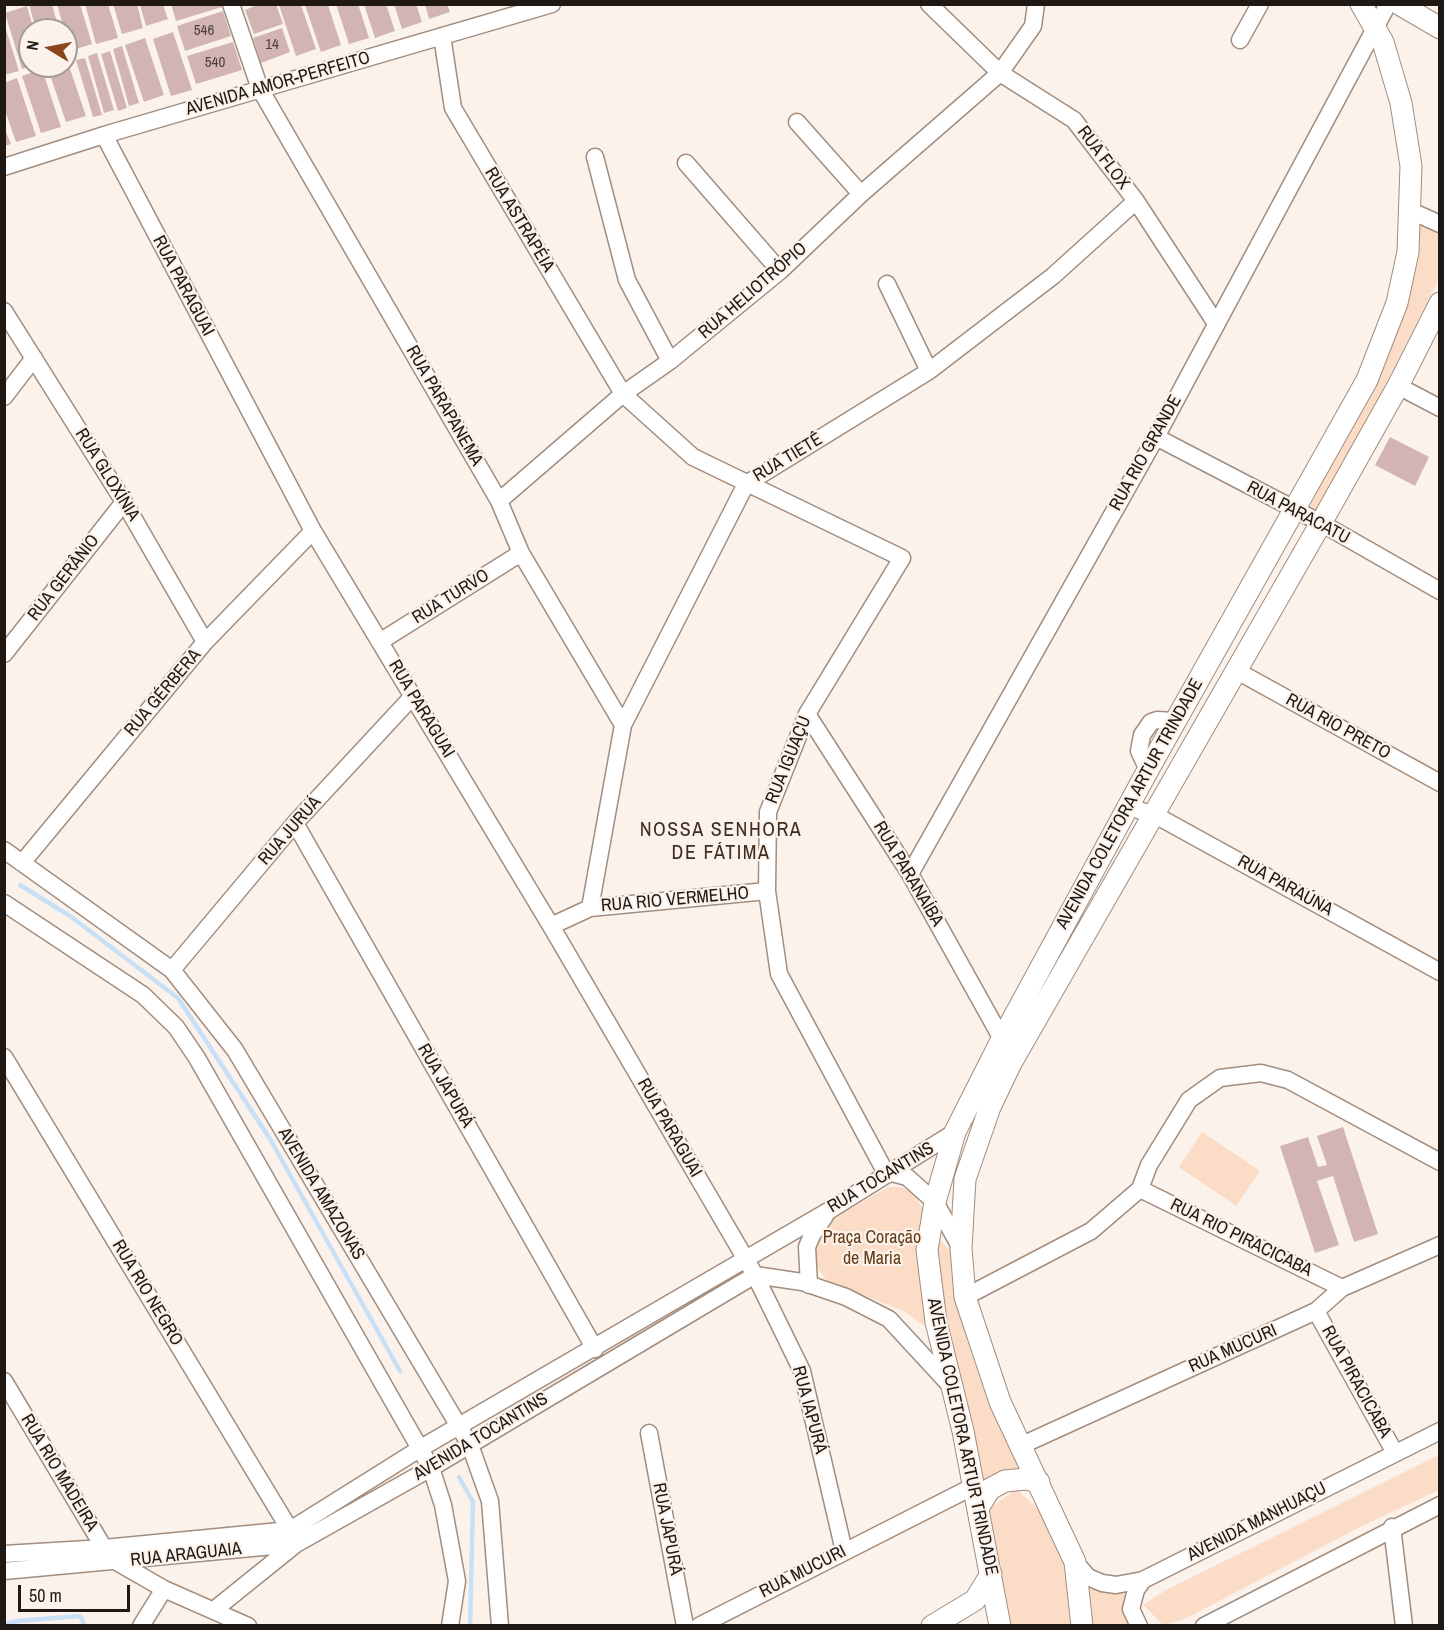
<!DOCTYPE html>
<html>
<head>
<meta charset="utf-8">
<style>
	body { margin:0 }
	#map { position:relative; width:1444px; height:1630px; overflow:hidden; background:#fbf2ec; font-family:"Archivo Narrow",sans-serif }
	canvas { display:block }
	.frame { position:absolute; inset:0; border:6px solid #201913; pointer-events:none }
	.north { position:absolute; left:18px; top:18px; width:60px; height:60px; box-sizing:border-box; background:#fbf2ec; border:2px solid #a39b95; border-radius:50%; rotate:280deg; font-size:16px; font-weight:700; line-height:24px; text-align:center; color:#201913 }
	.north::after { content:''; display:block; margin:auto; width:21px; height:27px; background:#8b461c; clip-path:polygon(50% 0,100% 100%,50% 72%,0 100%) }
	.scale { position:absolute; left:18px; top:1585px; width:112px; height:27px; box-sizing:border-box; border:3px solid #201913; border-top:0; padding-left:8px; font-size:18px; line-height:21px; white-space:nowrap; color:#201913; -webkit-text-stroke:4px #fbf2ec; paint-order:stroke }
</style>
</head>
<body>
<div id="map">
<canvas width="1444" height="1630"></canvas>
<div class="frame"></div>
<div class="north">N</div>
<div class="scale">50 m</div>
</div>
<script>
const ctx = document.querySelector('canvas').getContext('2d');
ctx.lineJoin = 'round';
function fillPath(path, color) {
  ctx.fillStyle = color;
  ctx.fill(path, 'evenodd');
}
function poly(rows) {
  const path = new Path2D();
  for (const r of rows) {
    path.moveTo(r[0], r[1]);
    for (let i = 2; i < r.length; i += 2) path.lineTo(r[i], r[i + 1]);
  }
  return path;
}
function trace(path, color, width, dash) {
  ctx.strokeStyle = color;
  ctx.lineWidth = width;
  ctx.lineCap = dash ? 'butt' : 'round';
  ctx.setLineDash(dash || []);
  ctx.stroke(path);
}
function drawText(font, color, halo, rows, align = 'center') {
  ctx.font = font + ' "Archivo Narrow",sans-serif';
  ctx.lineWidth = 4.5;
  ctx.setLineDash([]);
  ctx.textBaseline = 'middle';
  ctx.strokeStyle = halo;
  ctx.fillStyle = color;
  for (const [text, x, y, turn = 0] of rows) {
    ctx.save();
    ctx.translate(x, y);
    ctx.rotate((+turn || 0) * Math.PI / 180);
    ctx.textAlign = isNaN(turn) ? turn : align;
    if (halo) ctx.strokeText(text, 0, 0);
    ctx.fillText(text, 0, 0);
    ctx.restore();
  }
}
const green = poly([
	[1421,220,1439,230,1439,279,1321,511,1310,506,1395,334,1415,269],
	[1202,1132,1260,1171,1236,1206,1179,1167],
	[888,1187,900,1187,912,1192,923,1208,919,1273,928,1328,905,1312,827,1280,815,1266,814,1248,829,1221],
	[936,1237,950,1250,967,1341,988,1403,1023,1469,981,1487,941,1287],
	[1439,1455,1439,1490,1360,1527,1183,1620,1163,1625,1143,1605,1166,1590],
	[1016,1489,1044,1514,1064,1558,1073,1625,1012,1625,987,1511],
	[1081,1582,1128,1594,1132,1625,1088,1625]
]);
const stream = poly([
	[20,885,70,916,178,998,270,1139,400,1371],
	[459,1477,473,1502,470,1626],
	[4,1624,18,1621,80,1616,85,1626]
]);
const building = poly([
	[29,4,52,4,59,30,36,30],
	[57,4,80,4,92,44,70,51],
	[85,4,108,4,118,38,96,44],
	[113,4,137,4,143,28,122,34],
	[171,4,222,4,222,7,176,21],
	[260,4,276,4,283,24,254,34,245,10],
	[336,4,358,4,369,38,349,44],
	[364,4,386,4,395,31,375,38],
	[394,4,416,4,422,22,402,29],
	[425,4,447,4,450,12,429,19],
	[140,5,163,5,168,19,146,26],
	[279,5,301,5,316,49,296,56],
	[305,5,328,5,341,45,321,52],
	[27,6,34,30,30,30,30,67,22,69,5,13],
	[223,11,231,36,185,51,177,26],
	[4,23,19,71,4,75],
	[282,28,290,52,261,63,253,38],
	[173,32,192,90,171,96,153,39],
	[145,38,164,95,144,102,125,45],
	[233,42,242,70,196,84,187,56],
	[122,46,139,103,129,106,113,49],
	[110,51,127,108,118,111,101,54],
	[97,53,114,110,104,113,88,56],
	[66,57,86,116,66,122,47,66,66,66],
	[85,58,102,115,93,117,76,60],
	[42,69,61,127,41,133,22,76],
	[17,78,36,136,16,142,4,108,4,83],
	[4,127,11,144,4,146],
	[1390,437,1429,457,1415,486,1375,465],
	[1343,1127,1378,1234,1354,1242,1333,1176,1317,1181,1339,1245,1315,1253,1280,1146,1308,1137,1318,1167,1327,1165,1317,1136]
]);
const minor = poly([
	[231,4,260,89,499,501,521,553,623,725],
	[929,4,1000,73,1074,120,1136,201,1215,322],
	[442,36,453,108,623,394,693,457,902,558,807,714,768,812,767,891,779,974,887,1175],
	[1240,40,1260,4],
	[797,122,861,194],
	[104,135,313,531,551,926,755,1275,802,1371,844,1551],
	[595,157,627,280,670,361],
	[686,163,780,271],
	[4,167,104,135,552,4],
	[1411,211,1440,224],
	[887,284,929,371],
	[4,311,124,502,205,642],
	[1398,386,1440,408],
	[4,397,34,358],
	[1156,437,1321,523,1440,591],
	[499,501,623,394,670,361,780,271,861,194,1000,73,1033,26,1036,4],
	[381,641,521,553],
	[4,654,124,502],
	[1237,671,1440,783],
	[807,714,910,874,1002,1039],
	[1148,770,1139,751,1142,735,1151,722,1157,720,1175,721],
	[1128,807,1155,815,1440,972],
	[295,823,595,1349],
	[4,850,172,970,235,1050,470,1445,490,1501,500,1626],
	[22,863,205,642,313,531],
	[910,874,1156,437,1388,4],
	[4,903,143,995,176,1027,197,1058,431,1468,443,1505,457,1581,450,1626],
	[590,908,623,725,746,484,929,371,1053,276,1136,201],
	[551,926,590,908,767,891],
	[172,970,295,823,413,696],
	[4,1057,290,1530],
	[892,1173,907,1177,935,1202,961,1248],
	[1140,1189,1342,1288],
	[755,1275,802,1282,846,1297,889,1319,949,1384],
	[809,1285,807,1247,812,1235,825,1216],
	[965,1297,1091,1231,1140,1189,1149,1165,1189,1100,1220,1078,1261,1073,1288,1080,1440,1162],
	[1316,1311,1395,1453],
	[4,1381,104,1548,117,1562,164,1589,248,1626],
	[649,1433,685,1626],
	[1020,1446,1316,1311,1342,1288,1440,1245],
	[1392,1527,1404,1626],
	[4,1554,104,1548,290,1530,421,1448,830,1210,955,1132],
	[1075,1562,1088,1577,1102,1583,1116,1585,1143,1580,1440,1431],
	[4,1571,295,1544],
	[214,1610,296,1544,431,1468,755,1275],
	[141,1626,164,1589],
	[699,1626,972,1487],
	[1139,1626,1131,1609,1136,1590,1143,1580],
	[1204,1626,1440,1505]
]);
const major = poly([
	[1399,4,1440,28],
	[978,1508,990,1489,1005,1481,1026,1479,1039,1482],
	[932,1626,975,1600,991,1574],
	[1000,1626,963,1431,936,1322,927,1250,935,1202,955,1132,1002,1039,1148,770,1367,380,1397,303,1408,252,1411,166,1401,103,1383,42,1361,4],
	[1082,1626,1075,1562,1000,1402,965,1297,961,1248,965,1179,990,1107,1011,1063,1321,523,1398,386,1440,303]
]);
const numberNames = [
	["546",204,31],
	["14",272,45],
	["540",215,63]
];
const streetNames = [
	["AVENIDA AMOR-PERFEITO",278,84,-16],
	["RUA FLOX",1103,158,53],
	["RUA ASTRAPÉIA",519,220,59],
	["RUA PARAGUAI",183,286,62],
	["RUA HELIOTRÓPIO",753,291,-41],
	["RUA PARAPANEMA",444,406,60],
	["RUA RIO GRANDE",1146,453,-61],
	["RUA TIETÊ",788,458,-31],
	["RUA GLOXÍNIA",107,475,58],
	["RUA PARACATU",1298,513,28],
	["RUA GERÂNIO",64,578,-52],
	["RUA TURVO",451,597,-32],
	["RUA GÉRBERA",163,693,-50],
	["RUA PARAGUAI",421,709,59],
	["RUA RIO PRETO",1338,727,29],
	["RUA IGUAÇU",789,760,-68],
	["AVENIDA COLETORA ARTUR TRINDADE",1130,804,-61],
	["RUA JURUÁ",290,831,-49],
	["RUA PARANAÍBA",908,874,59],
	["RUA PARAÚNA",1285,886,29],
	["RUA RIO VERMELHO",675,900,-5],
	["RUA JAPURÁ",445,1086,60],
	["RUA PARAGUAI",669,1128,60],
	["RUA TOCANTINS",881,1178,-31],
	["AVENIDA AMAZONAS",321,1194,59],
	["RUA RIO PIRACICABA",1241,1238,26],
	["RUA RIO NEGRO",147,1293,59],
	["RUA MUCURI",1233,1349,-24],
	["RUA PIRACICABA",1356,1382,61],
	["RUA IAPURÁ",809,1410,75],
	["AVENIDA TOCANTINS",481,1437,-31],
	["AVENIDA COLETORA ARTUR TRINDADE",962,1437,78],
	["RUA RIO MADEIRA",59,1473,59],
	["AVENIDA MANHUAÇU",1257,1522,-27],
	["RUA JAPURÁ",667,1529,79],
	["RUA ARAGUAIA",186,1555,-6],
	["RUA MUCURI",803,1572,-27]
];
const parkNames = [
	["Praça Coração",872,1238],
	["de Maria",872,1259]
];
const neighbourhoodNames = [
	["NOSSA SENHORA",721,831],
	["DE FÁTIMA",721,854]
];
fillPath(green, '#fbddc7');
trace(stream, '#c8e0f5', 4.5);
fillPath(building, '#d2b5b3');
trace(minor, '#a28d7e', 19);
trace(major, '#a28d7e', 23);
trace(minor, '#fff', 16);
trace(major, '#fff', 21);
drawText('15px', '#4c403b', null, numberNames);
drawText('18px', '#201913', '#fbf2ec', streetNames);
drawText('18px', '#653c18', '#fbf2ec', parkNames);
ctx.letterSpacing = '1.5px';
drawText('20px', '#3e2d20', '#fbf2ec', neighbourhoodNames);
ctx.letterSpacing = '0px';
</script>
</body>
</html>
